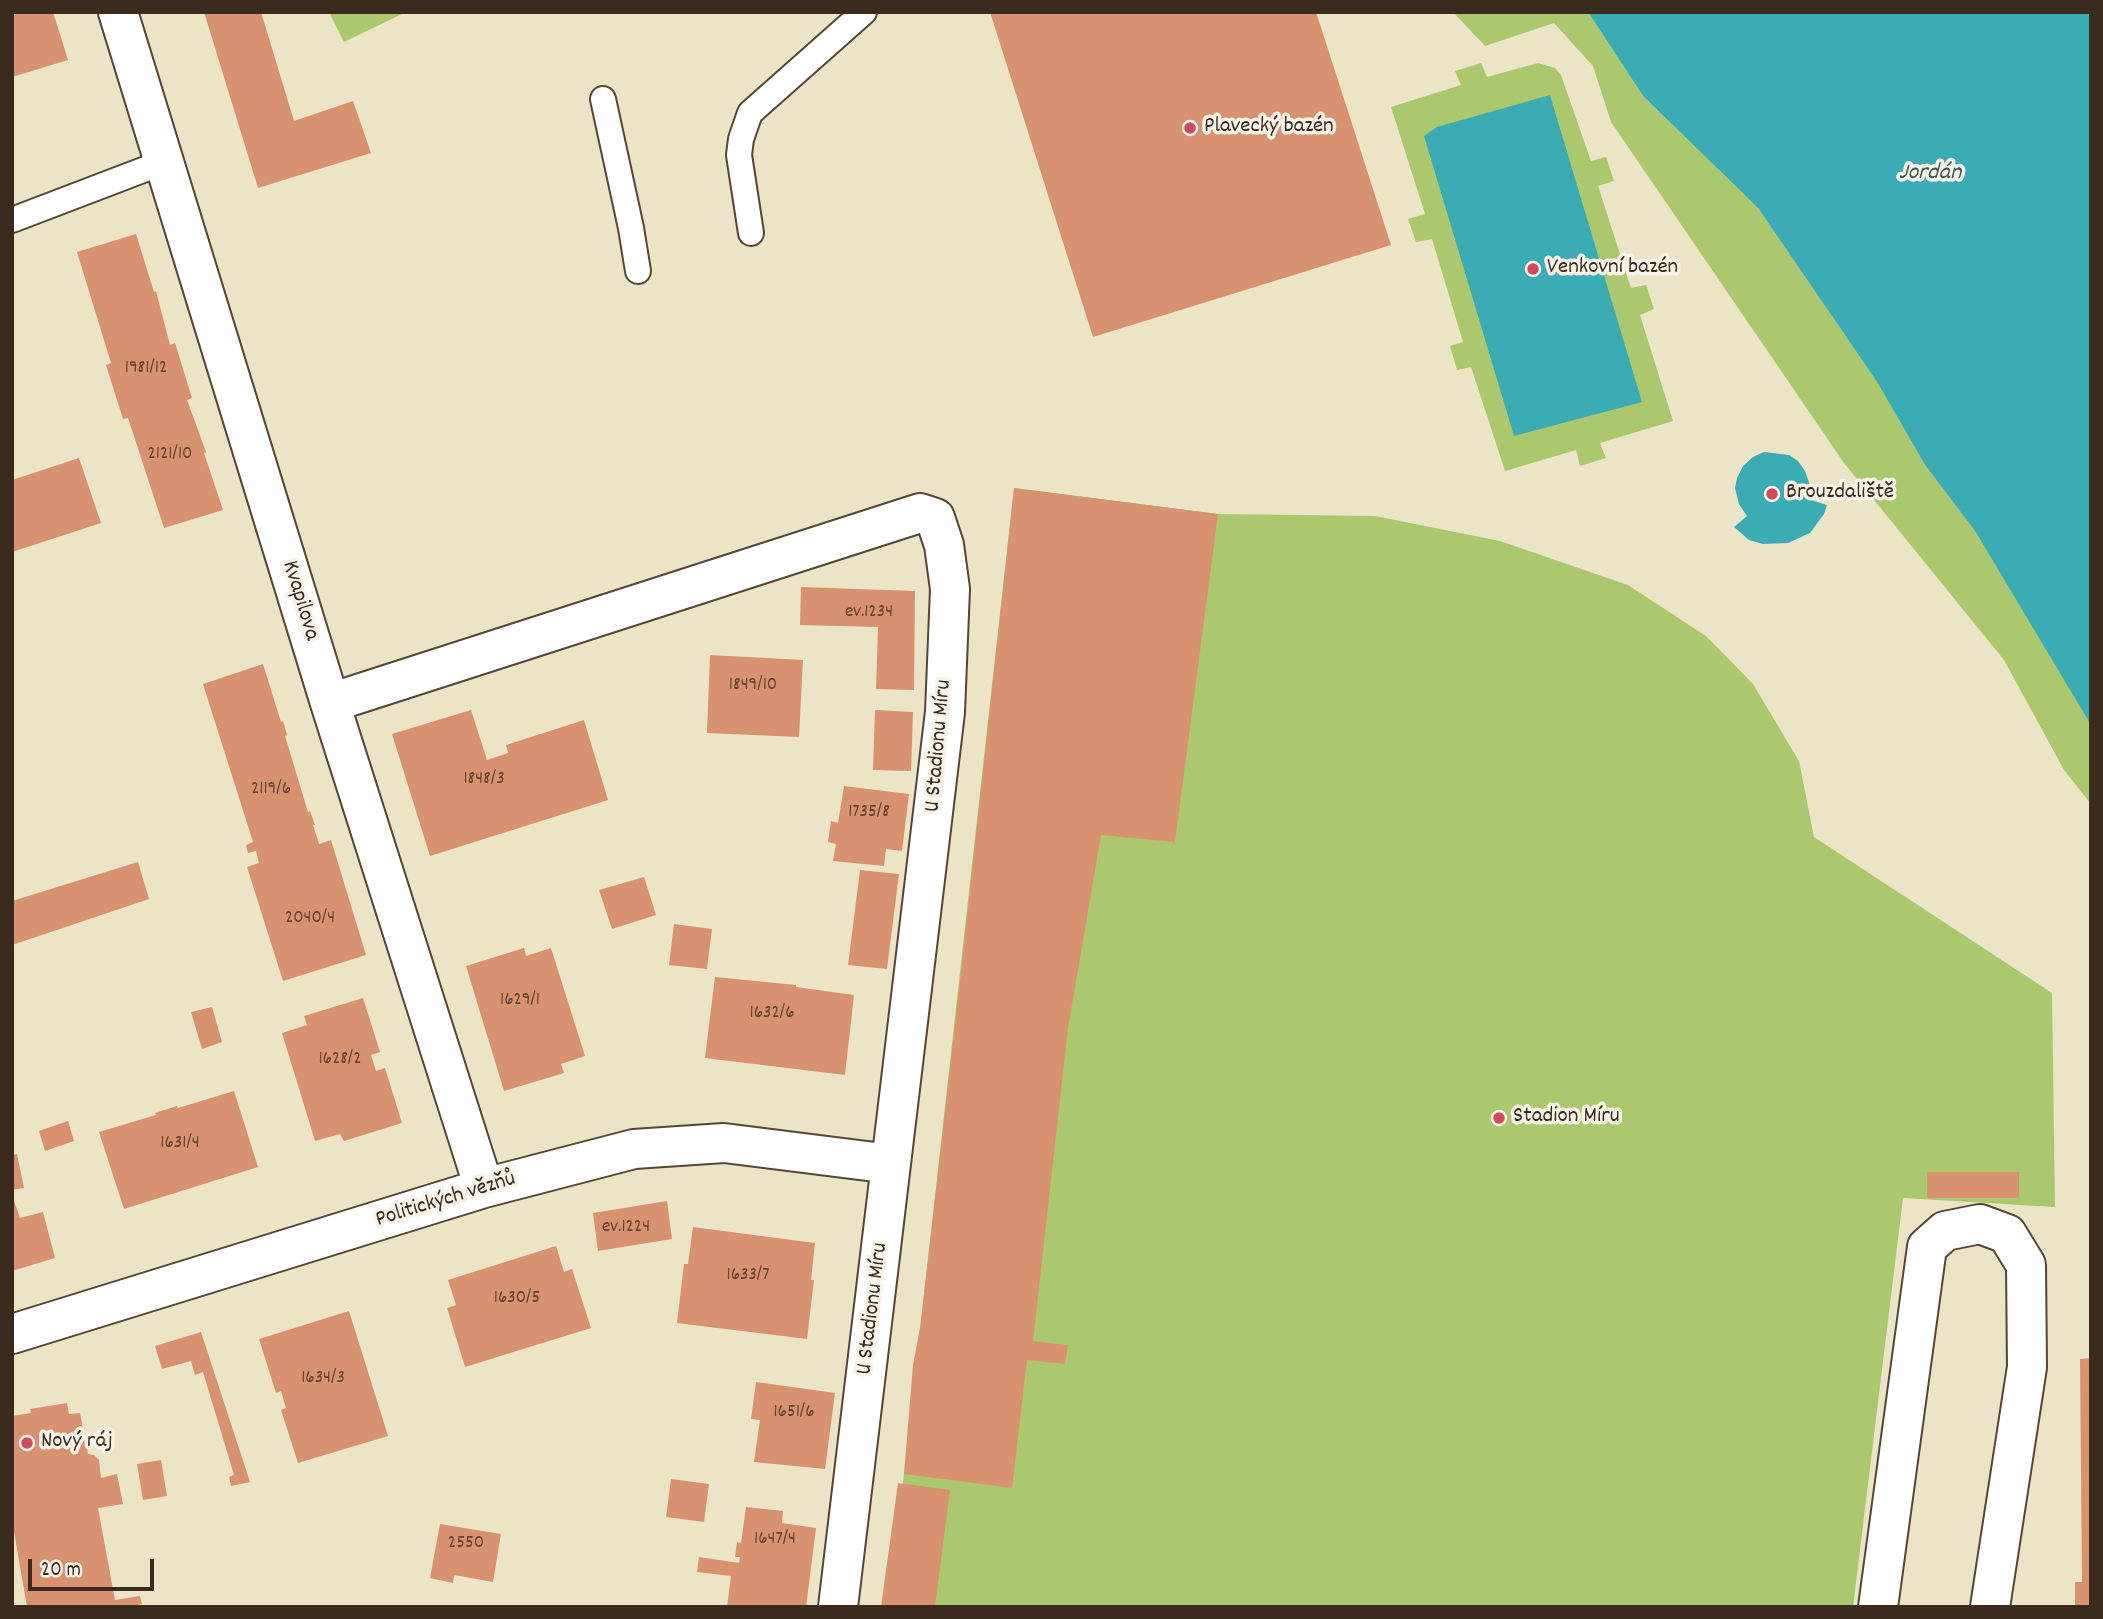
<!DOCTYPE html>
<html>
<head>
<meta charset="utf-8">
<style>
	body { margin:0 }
	#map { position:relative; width:2103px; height:1619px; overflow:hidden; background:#ebe4c6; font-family:Dekko,sans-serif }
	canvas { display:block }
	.frame { position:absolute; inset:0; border:14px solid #3b2a1e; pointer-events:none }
	.scale { position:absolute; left:28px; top:1559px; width:126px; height:32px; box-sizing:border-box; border:4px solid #3b2a1e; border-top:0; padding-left:9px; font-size:21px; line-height:24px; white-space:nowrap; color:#3b2a1e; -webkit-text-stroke:5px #f7f3e8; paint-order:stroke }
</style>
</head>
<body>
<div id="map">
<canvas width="2103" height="1619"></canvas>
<div class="frame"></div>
<div class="scale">20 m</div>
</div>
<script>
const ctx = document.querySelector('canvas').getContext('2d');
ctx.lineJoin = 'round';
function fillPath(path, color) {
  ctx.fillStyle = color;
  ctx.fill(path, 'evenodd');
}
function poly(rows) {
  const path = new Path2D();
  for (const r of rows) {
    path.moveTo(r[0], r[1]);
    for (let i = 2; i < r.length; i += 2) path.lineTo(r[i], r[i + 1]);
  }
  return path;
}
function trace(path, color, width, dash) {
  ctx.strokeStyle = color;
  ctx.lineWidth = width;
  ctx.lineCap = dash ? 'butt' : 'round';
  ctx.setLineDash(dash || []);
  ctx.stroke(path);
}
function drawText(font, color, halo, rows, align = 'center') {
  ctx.font = font + ' Dekko,sans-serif';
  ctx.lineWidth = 7;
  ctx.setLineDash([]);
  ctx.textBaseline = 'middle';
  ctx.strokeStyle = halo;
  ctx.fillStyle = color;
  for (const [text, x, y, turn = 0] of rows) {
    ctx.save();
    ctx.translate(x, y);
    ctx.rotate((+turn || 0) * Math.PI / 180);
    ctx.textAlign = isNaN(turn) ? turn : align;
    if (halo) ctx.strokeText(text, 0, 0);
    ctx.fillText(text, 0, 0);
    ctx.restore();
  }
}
const green = poly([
	[329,12,406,12,344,42],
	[1453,12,1588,12,1643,96,1758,208,1877,382,1925,465,1975,531,2091,724,2091,804,2064,770,2004,660,1844,463,1611,122,1593,66,1554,23,1485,46],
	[1481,63,1487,77,1538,63,1555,68,1561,75,1591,161,1606,157,1614,181,1598,186,1631,288,1646,285,1654,309,1640,315,1673,421,1600,443,1606,458,1580,466,1576,450,1505,471,1471,367,1457,370,1450,346,1463,342,1432,239,1416,242,1408,219,1425,214,1391,107,1461,85,1455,71],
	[1014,488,1218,514,1375,516,1500,541,1628,585,1706,636,1753,684,1799,761,1814,837,2052,993,2055,1207,1903,1198,1853,1607,886,1607,904,1474]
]);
const water = poly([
	[1588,12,2091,12,2091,725,1975,531,1925,465,1877,382,1758,208,1643,96],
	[1550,95,1642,402,1514,436,1424,136,1437,127],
	[1764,452,1789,455,1798,461,1805,471,1810,485,1808,499,1827,505,1824,514,1810,533,1788,543,1763,544,1749,540,1734,527,1747,516,1739,504,1735,488,1737,478,1743,466,1753,457]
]);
const building = poly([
	[12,12,53,12,68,60,12,77],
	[204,12,261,12,294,121,353,101,371,153,258,188],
	[990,12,1316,12,1391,245,1093,337],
	[136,234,154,292,156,291,170,345,175,343,192,398,187,400,206,452,204,453,223,510,164,528,128,418,123,419,106,365,111,363,77,252],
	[79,458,101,523,12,552,12,480],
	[1014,488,1218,514,1175,842,1101,835,1068,1028,1033,1341,1068,1345,1065,1364,1027,1360,1012,1488,904,1474,913,1365,920,1328,959,990],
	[801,587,915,591,914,690,876,689,878,627,800,625],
	[710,655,803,660,799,737,707,733],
	[263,664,281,722,283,721,287,735,285,736,308,812,310,811,315,825,313,825,319,844,331,840,366,955,283,981,247,867,259,863,256,851,248,853,246,845,253,842,203,684],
	[471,710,487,760,508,753,506,745,584,720,608,800,430,856,392,734],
	[875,710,913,712,911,771,873,770],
	[844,786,909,794,902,851,886,849,884,866,833,861,836,844,828,842,831,821,838,823],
	[138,862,149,899,12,945,12,901],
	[860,870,899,874,887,969,848,965],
	[644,877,656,915,612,929,599,890],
	[674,924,712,929,707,969,669,965],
	[524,948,526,956,551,948,585,1056,561,1064,564,1073,504,1091,466,966],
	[715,977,796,985,796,987,854,995,845,1075,705,1058],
	[363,998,380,1052,371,1055,376,1071,385,1068,402,1123,344,1141,340,1134,315,1141,282,1033,307,1025,304,1016],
	[212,1007,222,1042,202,1049,191,1012],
	[234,1091,258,1167,124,1209,99,1132,156,1115,155,1113,177,1106,178,1108],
	[68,1121,74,1141,45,1151,39,1131],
	[17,1154,24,1188,12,1190,12,1155],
	[1927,1172,2019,1172,2019,1198,1927,1198],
	[12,1195,20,1218,43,1212,55,1258,12,1271],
	[667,1201,672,1239,598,1251,593,1213],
	[693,1227,815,1243,811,1280,814,1280,807,1339,677,1323,684,1264,688,1264],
	[556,1246,564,1272,572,1269,591,1328,465,1367,447,1308,456,1305,448,1280],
	[349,1311,388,1436,298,1463,281,1410,286,1408,281,1391,276,1393,259,1339],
	[201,1332,250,1482,231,1486,229,1477,234,1475,203,1372,195,1375,191,1361,162,1369,155,1346],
	[2091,1358,2091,1607,2075,1607,2075,1582,2082,1582,2080,1359],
	[756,1382,835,1393,825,1469,754,1462,760,1420,751,1419],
	[67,1403,69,1414,80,1413,88,1454,94,1455,99,1460,101,1478,117,1474,123,1504,98,1508,115,1600,140,1596,142,1604,128,1607,27,1607,12,1520,12,1416,31,1413,30,1409],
	[161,1460,167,1496,143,1500,137,1464],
	[671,1479,709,1484,704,1522,666,1517],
	[898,1483,950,1490,935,1607,881,1607],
	[746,1507,783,1511,782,1523,816,1528,806,1607,727,1607,731,1576,697,1572,699,1557,739,1563,740,1557,735,1557,737,1542,741,1543],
	[440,1524,501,1534,493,1582,454,1575,453,1583,430,1578]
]);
const service = poly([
	[603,99,631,228,638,271],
	[12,220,164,162],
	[751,233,739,155,741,139,750,113,864,12]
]);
const minor = poly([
	[118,12,330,703,484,1188],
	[330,703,920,513,935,518,944,545,950,589,945,712,838,1607],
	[12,1334,484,1188,634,1149,724,1143,891,1164],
	[1878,1607,1927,1247,1945,1231,1980,1224,2007,1234,2026,1265,2027,1367,1990,1607]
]);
const markers = [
	[1190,128,7,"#d1495b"],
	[1533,269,7,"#d1495b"],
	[1772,494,7,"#d1495b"],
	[1499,1118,7,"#d1495b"],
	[27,1443,7,"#d1495b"]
];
const numberNames = [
	["1981/12",146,369],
	["2121/10",170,455],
	["ev.1234",869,613],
	["1849/10",753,686],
	["1848/3",484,780],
	["2119/6",271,790],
	["1735/8",869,813],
	["2040/4",310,919],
	["1629/1",520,1001],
	["1632/6",772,1014],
	["1628/2",340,1060],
	["1631/4",180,1144],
	["ev.1224",626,1228],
	["1633/7",748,1276],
	["1630/5",517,1299],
	["1634/3",323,1379],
	["1651/6",794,1413],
	["1647/4",775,1540],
	["2550",466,1544]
];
const poiNames = [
	["Plavecký bazén",1204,128],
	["Venkovní bazén",1547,269],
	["Brouzdaliště",1786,494],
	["Stadion Míru",1513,1118],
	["Nový ráj",41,1443]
];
const streetNames = [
	["Kvapilova",299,601,73],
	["U Stadionu Míru",940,746,-85],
	["Politických vězňů",446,1201,-17],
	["U Stadionu Míru",874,1309,-83]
];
const waterNames = [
	["Jordán",1930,175]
];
fillPath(green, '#acc86e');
fillPath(water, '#3bacb4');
fillPath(building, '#d99270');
trace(service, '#554637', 28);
trace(minor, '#554637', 42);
trace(service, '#fff', 24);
trace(minor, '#fff', 38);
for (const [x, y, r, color] of markers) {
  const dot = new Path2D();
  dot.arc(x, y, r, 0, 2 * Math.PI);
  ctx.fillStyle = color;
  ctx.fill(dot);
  trace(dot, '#f7f3e8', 2.5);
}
drawText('19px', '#624432', null, numberNames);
drawText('23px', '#3b2a1e', '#f7f3e8', poiNames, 'left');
drawText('23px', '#3b2a1e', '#f7f3e8', streetNames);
drawText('italic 24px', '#3b5852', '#f7f3e8', waterNames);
</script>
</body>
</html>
